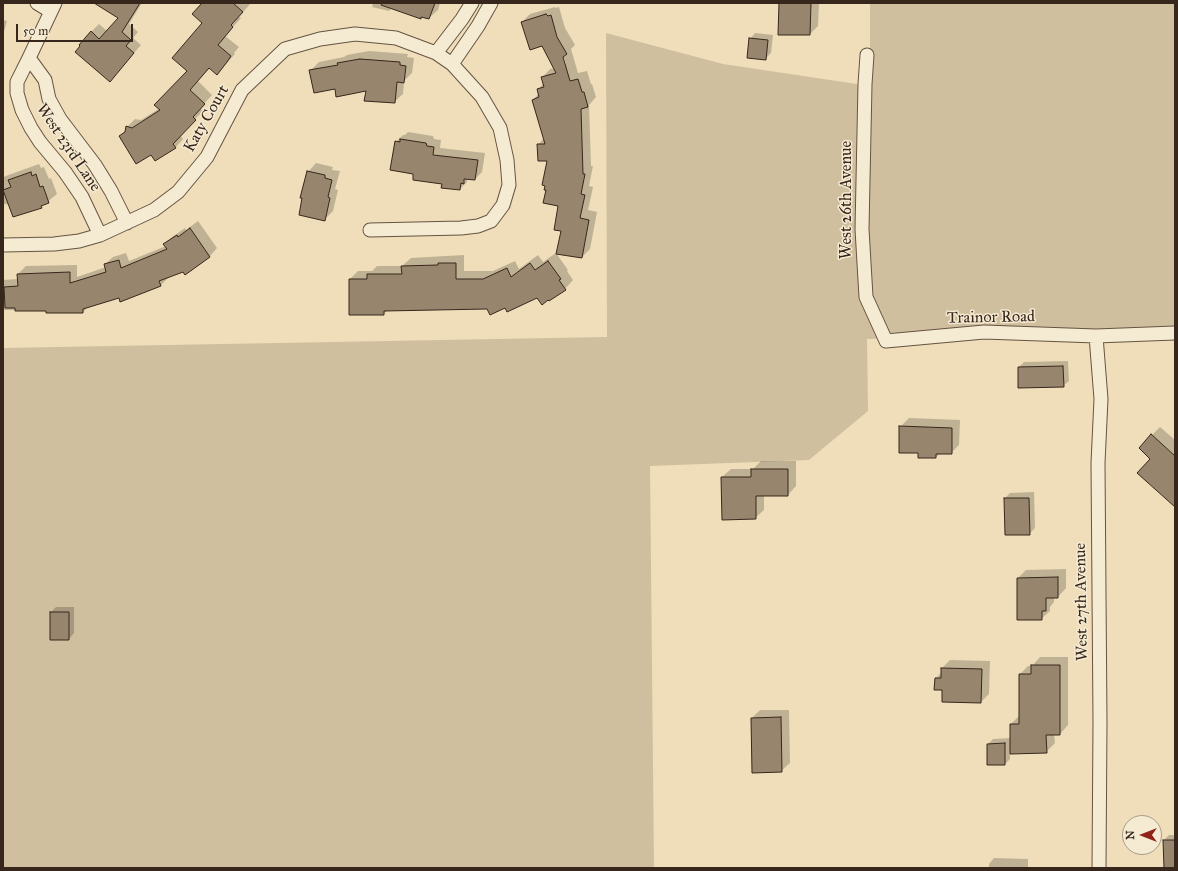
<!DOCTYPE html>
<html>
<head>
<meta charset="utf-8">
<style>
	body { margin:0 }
	#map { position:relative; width:1178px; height:871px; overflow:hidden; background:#efdeb9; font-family:"IM FELL Great Primer",serif }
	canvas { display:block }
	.frame { position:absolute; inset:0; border:4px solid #37261b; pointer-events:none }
	.north { position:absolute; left:1122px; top:815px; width:40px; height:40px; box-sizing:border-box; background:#f5ead2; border:1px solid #a99c89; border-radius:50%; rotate:270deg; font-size:11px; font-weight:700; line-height:16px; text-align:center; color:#37261b }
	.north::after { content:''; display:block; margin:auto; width:14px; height:18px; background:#8f2418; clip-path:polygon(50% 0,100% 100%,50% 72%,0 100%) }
	.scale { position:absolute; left:16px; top:24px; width:117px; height:18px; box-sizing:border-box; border:2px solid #37261b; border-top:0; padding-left:5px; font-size:12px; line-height:14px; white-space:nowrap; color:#37261b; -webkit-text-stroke:3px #f5ead2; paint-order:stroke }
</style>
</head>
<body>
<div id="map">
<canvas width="1178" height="871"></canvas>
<div class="frame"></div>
<div class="north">N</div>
<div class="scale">50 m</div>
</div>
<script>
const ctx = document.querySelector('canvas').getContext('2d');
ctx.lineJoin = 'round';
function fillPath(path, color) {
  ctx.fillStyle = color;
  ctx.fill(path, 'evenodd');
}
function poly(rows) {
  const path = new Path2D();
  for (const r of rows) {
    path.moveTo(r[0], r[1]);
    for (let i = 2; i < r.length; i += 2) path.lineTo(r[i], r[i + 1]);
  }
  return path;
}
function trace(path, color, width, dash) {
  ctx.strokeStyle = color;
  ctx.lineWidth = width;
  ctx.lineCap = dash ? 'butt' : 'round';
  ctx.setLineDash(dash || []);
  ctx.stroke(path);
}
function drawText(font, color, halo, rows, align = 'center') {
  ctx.font = font + ' "IM FELL Great Primer",serif';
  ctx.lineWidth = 3;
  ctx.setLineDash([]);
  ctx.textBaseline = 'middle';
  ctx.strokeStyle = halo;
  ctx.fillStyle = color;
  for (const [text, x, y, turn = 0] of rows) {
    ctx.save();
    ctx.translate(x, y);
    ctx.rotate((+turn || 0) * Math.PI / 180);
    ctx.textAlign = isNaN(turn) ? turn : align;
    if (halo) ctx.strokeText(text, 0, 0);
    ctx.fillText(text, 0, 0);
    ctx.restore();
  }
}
const green = poly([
	[870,3,1175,3,1175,331,867,339,868,411,809,460,650,466,654,868,3,868,3,348,607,337,606,33,723,64,870,86]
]);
const shadow = poly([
	[104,3,142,3,129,24,138,32,133,38,141,45,117,73,91,32,99,24,107,31,119,18],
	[204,3,251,3,239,17,241,18,225,36,239,47,234,53,235,54,217,74,210,68,198,81,212,95,200,108,203,111,180,135,183,139,175,148,152,153,120,136,126,130,127,127,135,119,141,120,160,108,189,71,204,23],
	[373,3,440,3,438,10,429,18,392,8,389,11,372,7],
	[780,3,819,3,818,26,810,34],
	[555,7,556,8,559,7,565,28,575,45,571,49,578,73,587,71,591,84,592,84,596,97,589,105,591,166,593,166,589,186,593,187,588,210,597,212,590,249,582,257,562,230,559,206,547,190,549,160,538,145,544,138,533,100,539,93,538,89,544,83,542,78,550,69,555,68,543,45,522,22,530,14],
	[562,52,566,64,563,61],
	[3,20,7,21,3,35],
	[755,33,773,35,771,53,766,58,750,39],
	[369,51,408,54,407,57,414,58,412,73,404,81,403,94,394,102,367,90,336,88,310,71,319,62,344,57,347,55],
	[408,132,433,136,434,139,441,140,440,148,485,153,482,172,475,179,467,179,467,182,460,189,414,173,396,142,403,135,405,135],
	[316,163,333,167,332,170,340,171,335,189,338,190,333,211,324,220,308,172],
	[39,164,41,168,44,167,49,179,51,178,57,194,41,207,3,204,3,177],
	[198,221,217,248,210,256,185,274,183,271,168,277,168,278,161,285,88,307,83,312,47,310,3,310,3,280,18,279,18,274,26,266,77,265,77,277,106,267,105,264,113,257,126,253,129,261,166,246,165,244,172,237,185,228,186,230],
	[556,253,568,270,567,271,573,280,565,289,505,307,388,310,383,314,350,279,358,271,372,271,377,266,402,266,411,258,464,255,464,271,493,271,515,261,519,269,538,255,543,262],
	[1068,361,1069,381,1063,386,1019,367,1024,362],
	[909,418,960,420,959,445,951,453,941,453,936,457,919,457,920,452,900,427],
	[1160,427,1175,440,1175,502,1152,459,1152,435],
	[761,461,796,461,796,486,788,495,764,495,764,510,755,518,722,477,731,469,753,469],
	[1034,492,1035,528,1029,534,1005,498,1010,493],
	[1066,569,1066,588,1058,597,1054,597,1054,602,1050,607,1050,611,1041,619,1018,619,1018,578,1026,570],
	[56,607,74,607,74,633,69,639,51,612],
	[1040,657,1068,657,1068,725,1060,734,1054,734,1055,743,1046,752,1010,753,1010,759,1005,764,988,744,993,739,1011,738,1011,724,1019,716,1020,674,1028,666,1032,666],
	[950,660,990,661,989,694,981,702,943,689,935,689,936,678,942,672,942,668],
	[760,710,789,710,790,763,781,771,752,718],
	[1169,835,1175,835,1175,866,1164,840],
	[994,858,1028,859,1028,868,989,868,989,864]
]);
const building = poly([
	[94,3,140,3,122,32,131,40,126,46,134,53,110,82,75,52,80,46,79,45,91,31,99,39,118,18,94,3],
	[202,3,233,3,243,12,231,25,233,27,218,45,231,56,227,62,217,75,209,68,190,90,205,104,193,117,196,120,173,144,176,148,155,161,151,155,136,164,119,136,125,132,126,126,132,128,160,110,154,105,187,71,172,58,202,23,192,14,202,3],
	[382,3,435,3,429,19,421,17,421,19,381,5,382,3],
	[779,3,811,3,810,35,778,35,779,3],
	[546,14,548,16,551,15,557,37,567,54,563,57,570,81,578,79,582,92,584,92,588,107,581,109,583,174,585,174,581,194,585,195,580,218,589,220,582,258,556,254,561,231,554,230,558,206,543,203,546,190,544,190,545,186,542,185,547,161,538,161,537,144,545,144,532,100,539,97,537,89,544,87,541,77,556,73,542,46,530,50,521,22,546,14],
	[749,38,768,40,766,60,747,58,749,38],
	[360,59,400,62,400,65,406,66,404,83,397,82,395,103,364,101,366,91,336,97,335,89,314,93,309,70,338,65,337,63,360,59],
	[400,139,426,143,427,146,434,147,433,155,478,160,475,180,464,179,464,184,461,183,460,190,441,188,442,184,413,180,413,174,390,170,395,141,400,142,400,139],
	[307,171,325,175,325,178,332,180,328,197,330,198,325,221,299,215,302,198,300,198,307,171],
	[31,172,32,176,36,174,40,187,43,186,49,203,41,206,42,208,13,217,3,190,11,187,8,180,31,172],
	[190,228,210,257,185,275,183,272,159,281,161,286,120,302,119,298,83,309,83,313,46,313,46,311,15,311,15,308,5,308,4,287,18,286,17,274,70,272,70,283,106,272,104,264,119,260,121,268,167,249,163,244,177,235,178,237,190,228],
	[548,261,561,279,559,280,566,290,549,301,548,300,542,305,537,298,507,312,505,308,490,315,487,309,384,311,384,315,349,315,349,279,367,279,367,274,402,274,401,266,438,265,438,263,456,263,456,279,483,279,507,268,511,277,530,263,535,270,548,261],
	[1063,366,1064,387,1018,388,1018,367,1063,366],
	[899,426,952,428,952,454,936,454,936,458,918,458,918,453,899,453,899,426],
	[1151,434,1175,456,1175,507,1137,473,1150,459,1139,448,1151,434],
	[751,469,788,469,788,496,756,496,756,519,722,520,721,477,751,477,751,469],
	[1004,498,1029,498,1030,535,1005,535,1004,498],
	[1058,577,1058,598,1046,598,1046,611,1042,611,1042,620,1017,620,1017,578,1058,577],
	[50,612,69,612,69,640,50,640,50,612],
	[1031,665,1060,665,1060,735,1046,735,1047,753,1010,754,1010,724,1019,724,1019,674,1031,674,1031,665],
	[941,668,982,669,981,703,942,702,942,690,934,690,935,678,941,678,941,668],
	[781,717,782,772,752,773,751,718,781,717],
	[1005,743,1005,765,987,765,987,744,1005,743],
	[1163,840,1175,840,1175,868,1164,868,1163,840]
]);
const minor = poly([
	[37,3,50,11],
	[55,3,29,58,17,82,17,93,22,110,31,128,40,142,65,172,82,197,100,235],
	[436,53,462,19,472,3],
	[867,55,865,84,862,229,866,297,886,341,984,332,1096,336,1175,333],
	[29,58,45,80,49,99,60,119,95,165,111,191,127,223],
	[452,64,478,26,491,3],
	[3,245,54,244,79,241,100,235,154,210,178,192,207,157,242,90,285,49,320,39,355,34,396,38,436,53,452,64,482,97,500,128,507,160,509,185,503,205,491,221,478,226,461,228,370,230],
	[1096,336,1101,399,1098,463,1100,722,1099,868]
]);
const streetNames = [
	["Katy Court",207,119,-60],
	["West 23rd Lane",68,148,56],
	["West 26th Avenue",847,200,-90],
	["Trainor Road",991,318,-1],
	["West 27th Avenue",1082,602,-91]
];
fillPath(green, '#d0bf9e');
fillPath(shadow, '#0003');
fillPath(building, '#97866d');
trace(building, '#37261b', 1);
trace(minor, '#655442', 15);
trace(minor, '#f5ead2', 13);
drawText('16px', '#37261b', '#f5ead2', streetNames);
</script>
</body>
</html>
